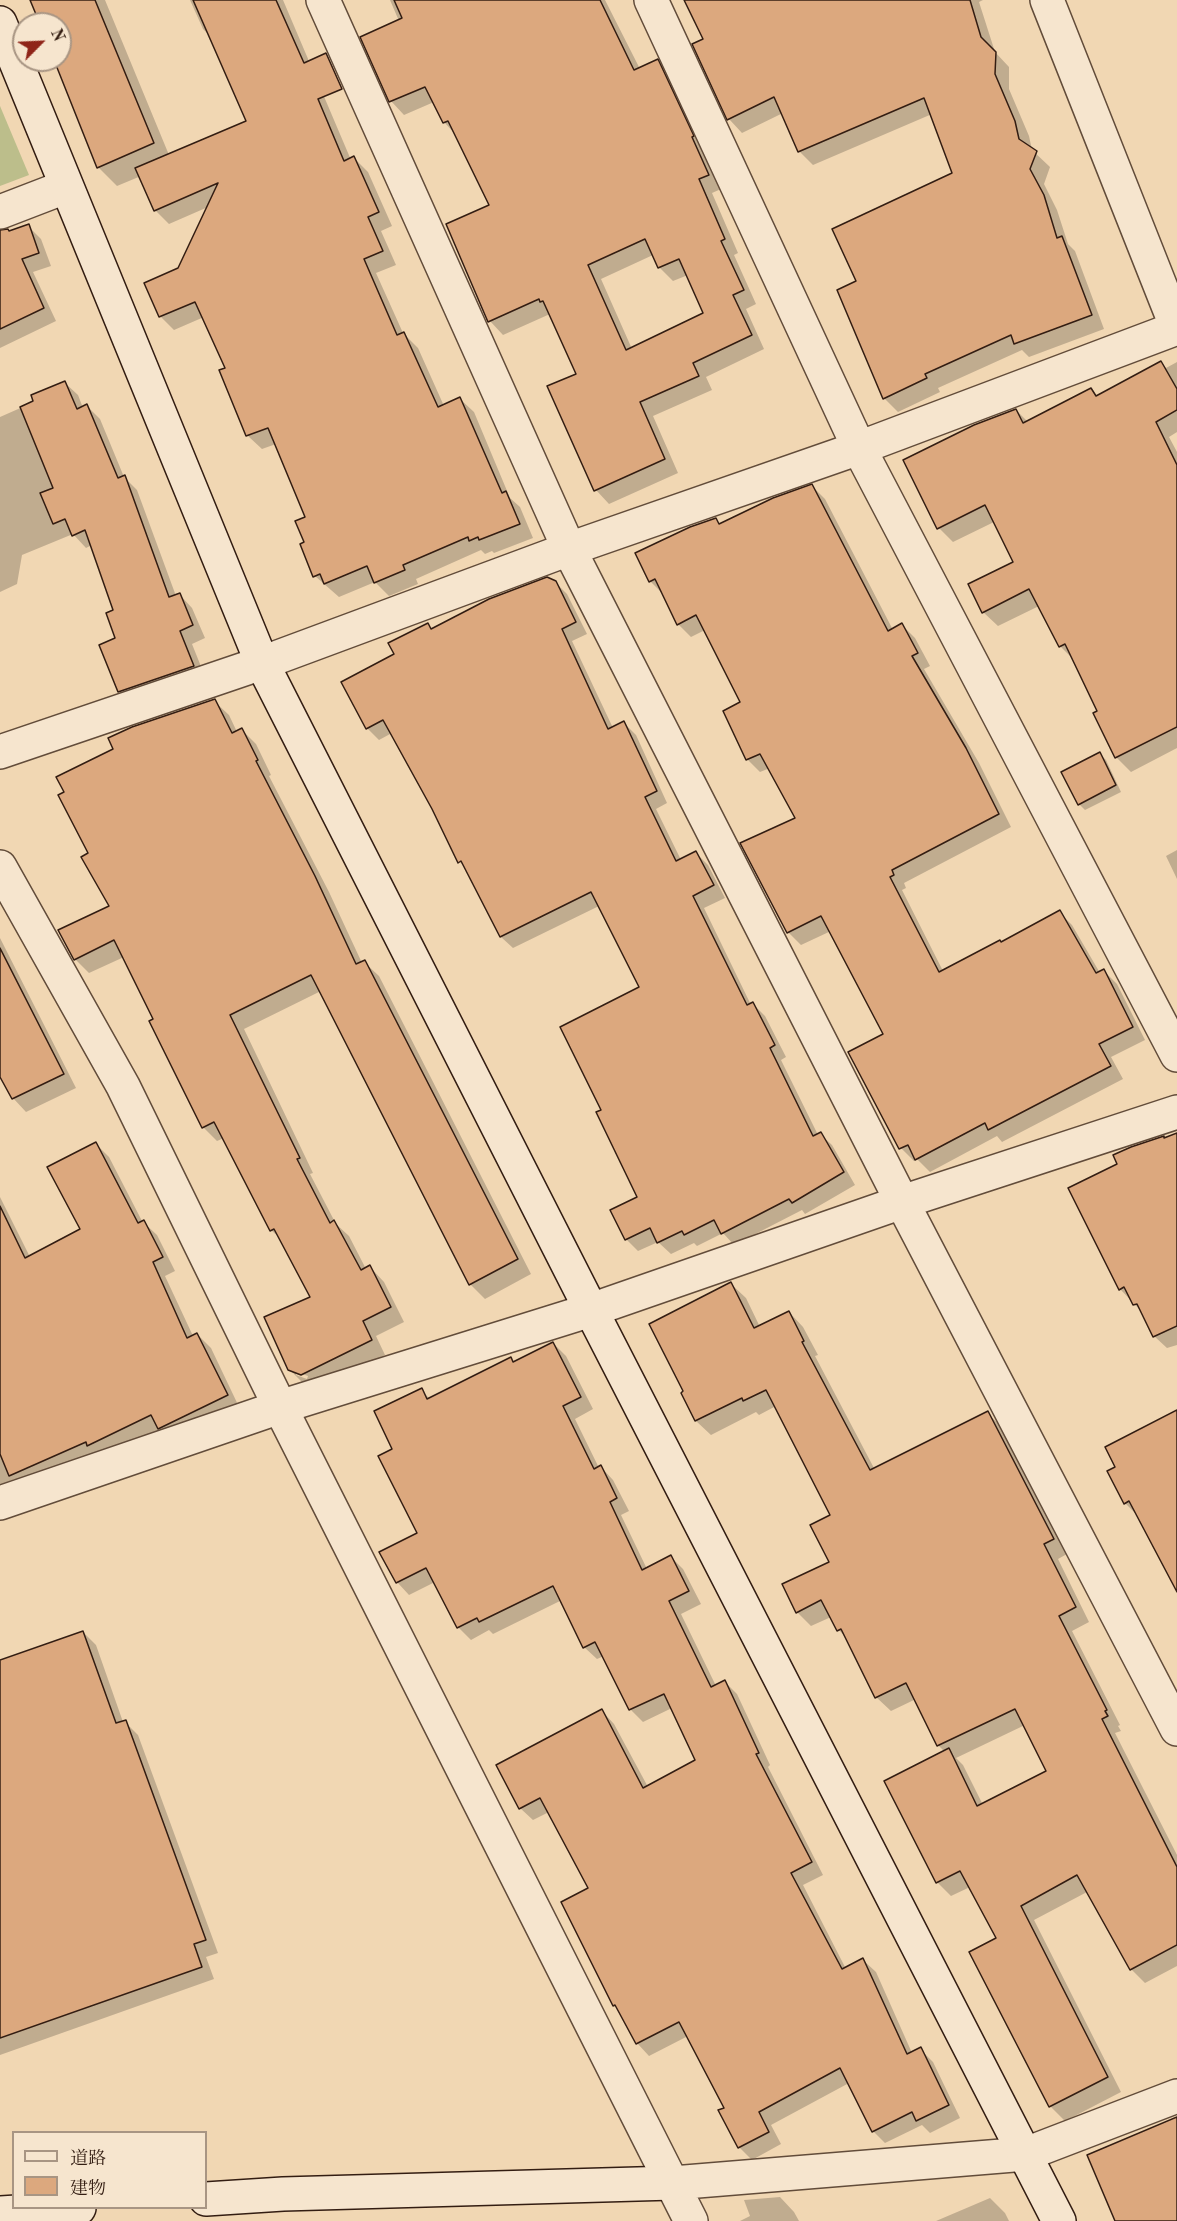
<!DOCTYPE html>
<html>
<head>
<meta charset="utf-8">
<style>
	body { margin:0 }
	#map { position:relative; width:1177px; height:2221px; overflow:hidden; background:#f1d7b3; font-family:"Old Standard TT","Noto Serif JP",serif }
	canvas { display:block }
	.legend { position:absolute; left:12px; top:2131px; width:195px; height:78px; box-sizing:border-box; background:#f6e5ce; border:2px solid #a89583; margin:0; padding:8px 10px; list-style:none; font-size:18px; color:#331d12 }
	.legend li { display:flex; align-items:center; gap:12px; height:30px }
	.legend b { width:30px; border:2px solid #a89583 }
	.north { position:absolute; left:12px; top:12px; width:60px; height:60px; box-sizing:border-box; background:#f6e5ce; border:2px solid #a89583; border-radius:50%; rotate:66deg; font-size:16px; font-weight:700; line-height:24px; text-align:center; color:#331d12 }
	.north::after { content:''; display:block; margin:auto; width:21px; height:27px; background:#8f2418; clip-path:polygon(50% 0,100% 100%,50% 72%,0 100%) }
</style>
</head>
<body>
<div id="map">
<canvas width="1177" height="2221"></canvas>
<ul class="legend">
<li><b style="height:8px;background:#f6e5ce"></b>道路</li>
<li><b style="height:16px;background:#dca87e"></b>建物</li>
</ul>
<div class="north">N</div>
</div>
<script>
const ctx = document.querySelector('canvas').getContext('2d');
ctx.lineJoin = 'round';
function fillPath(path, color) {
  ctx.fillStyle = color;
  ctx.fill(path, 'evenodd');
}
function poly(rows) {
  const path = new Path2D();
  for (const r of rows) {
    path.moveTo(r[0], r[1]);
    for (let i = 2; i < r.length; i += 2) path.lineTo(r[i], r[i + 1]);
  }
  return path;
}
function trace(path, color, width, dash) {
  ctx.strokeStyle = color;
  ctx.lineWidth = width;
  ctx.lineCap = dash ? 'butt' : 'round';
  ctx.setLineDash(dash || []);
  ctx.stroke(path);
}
const green = poly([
	[0,106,29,175,0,186]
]);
const shadow = poly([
	[32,0,105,0,169,155,248,122,211,37,203,29,190,0,283,0,351,160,354,158,368,172,392,226,381,231,396,265,376,273,403,333,418,348,444,406,460,399,474,412,510,498,520,507,533,538,494,553,492,551,485,554,481,550,416,579,418,584,389,596,375,582,339,597,315,576,306,543,307,517,276,444,262,449,248,436,221,371,227,368,204,317,174,330,160,316,146,283,179,270,208,207,169,224,155,210,141,176,117,186,98,167,56,60,60,60,60,24,41,24],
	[390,0,605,0,640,69,658,61,671,75,721,189,712,193,738,253,734,255,756,304,746,309,764,349,706,377,712,390,653,416,678,473,609,504,596,490,578,374,550,314,503,335,490,321,491,206,456,135,444,122,434,102,404,115,391,101,362,38,399,21],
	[653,255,659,267,673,281,688,275,705,314,632,349,601,279],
	[685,0,983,0,979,2,995,52,1009,67,1009,89,1029,136,1032,150,1050,167,1044,184,1057,210,1068,244,1075,251,1104,329,1029,357,1022,350,938,388,940,392,898,412,884,398,858,282,954,174,932,114,813,165,800,152,783,113,742,133,729,119,705,40],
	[28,226,41,239,51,266,33,272,56,321,0,348,0,236],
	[1161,362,1166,368,1177,362,1177,432,1169,437,1177,452,1177,748,1131,772,1116,757,1099,712,1074,660,1060,646,1039,606,998,626,983,612,1015,563,994,522,953,542,939,528,1016,410,1028,422,1091,390,1098,397],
	[65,383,78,395,83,408,87,406,100,419,124,477,137,490,176,596,180,595,192,608,205,638,192,644,206,679,132,704,119,691,115,611,92,545,86,548,73,534,22,555,17,584,0,592,0,417,34,402],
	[812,486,825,499,893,630,902,625,915,638,930,666,924,669,979,763,1011,827,904,883,906,888,902,890,943,971,1001,944,1059,912,1072,925,1100,973,1104,971,1117,984,1145,1040,1111,1057,1123,1079,1002,1142,997,1136,930,1172,917,1159,914,1161,901,1148,885,1035,831,931,801,945,788,932,797,818,770,768,760,772,747,759,725,712,742,703,705,630,691,637,678,624,663,594,650,581,716,519,721,525],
	[555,582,567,594,587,634,572,641,613,728,624,723,636,735,667,803,656,809,681,860,696,853,708,865,725,898,704,908,751,1005,753,1004,765,1016,786,1057,781,1060,818,1135,820,1134,832,1145,855,1185,805,1214,802,1210,734,1245,723,1233,697,1246,694,1243,671,1254,658,1242,638,1251,626,1239,639,1197,641,987,599,906,513,948,501,937,467,870,460,862,392,733,379,740,367,728,396,655,427,624,433,630],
	[214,701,229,715,237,732,242,730,256,744,271,775,269,776,329,892,362,963,364,962,379,976,531,1274,485,1299,470,1284,321,991,244,1029,313,1173,310,1174,336,1224,349,1236,366,1269,370,1267,384,1282,404,1322,376,1336,385,1355,316,1389,304,1384,289,1369,312,1298,283,1241,271,1230,224,1138,217,1141,203,1127,155,1020,124,957,89,973,75,959,111,906,90,854],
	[296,1372,308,1376,307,1379,296,1375],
	[1100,754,1106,760,1121,792,1085,810,1079,804],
	[1177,850,1177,879,1166,856],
	[0,938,76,1088,26,1112,13,1098,0,1074],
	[1177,1134,1177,1345,1167,1348,1154,1336,1143,1313,1120,1289,1070,1189],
	[95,1143,109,1157,142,1221,157,1235,175,1271,165,1276,193,1336,197,1334,211,1348,240,1409,173,1442,161,1430,102,1458,24,1488,15,1479,0,1485,0,1197,30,1257,82,1230],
	[731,1284,746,1298,760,1327,789,1312,803,1327,818,1355,815,1356,875,1470,987,1413,1002,1427,1067,1554,1058,1559,1089,1622,1072,1631,1120,1725,1118,1726,1121,1731,1115,1733,1177,1855,1177,1966,1145,1983,1131,1969,1087,1892,1034,1920,1121,2092,1065,2121,1051,2107,971,1952,998,1939,970,1887,951,1896,937,1882,945,1752,938,1745,916,1699,891,1711,876,1697,847,1639,839,1630,831,1617,811,1626,797,1612,831,1563,832,1515,776,1406,759,1415,756,1412,711,1435,696,1421,683,1393],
	[1025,1725,1048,1771,983,1805,963,1765,956,1758],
	[553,1343,566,1356,593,1409,575,1419,599,1468,601,1467,613,1480,629,1511,621,1515,647,1569,671,1557,683,1569,701,1604,681,1614,716,1686,725,1682,737,1694,770,1765,768,1767,823,1875,803,1885,846,1969,863,1960,876,1972,912,2053,920,2049,933,2062,960,2118,930,2133,922,2125,885,2143,873,2131,849,2083,771,2125,781,2144,752,2160,739,2147,726,2108,688,2036,649,2056,637,2043,619,2010,614,2005,590,1888,549,1812,533,1820,520,1808,602,1711,614,1724,648,1787,697,1760,672,1708,643,1722,631,1710,604,1656,597,1659,584,1647,562,1600,493,1634,489,1630,471,1640,458,1627,435,1582,409,1595,397,1582,419,1533,394,1449,421,1390,430,1399,510,1359,514,1363],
	[1177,1412,1177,1588,1137,1515,1125,1503,1117,1467],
	[83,1632,96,1645,123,1722,125,1722,138,1735,218,1953,206,1957,214,1979,0,2055,0,1662],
	[780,2197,794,2212,799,2221,740,2221,750,2216,744,2200],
	[990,2198,1005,2213,1009,2221,936,2221]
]);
const building = poly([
	[30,0,95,0,154,143,97,168,54,60,60,60,60,24,40,24,30,0],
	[193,0,276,0,304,63,326,53,342,89,318,99,344,161,354,156,379,212,368,217,383,251,364,259,397,335,404,332,438,407,460,397,502,493,506,491,520,524,479,540,478,537,469,541,468,537,403,565,405,570,374,583,367,566,324,584,320,574,313,577,300,544,304,542,295,521,305,517,268,428,246,436,219,370,225,368,195,302,159,317,144,283,178,268,218,183,154,211,135,168,246,121,193,0],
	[394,0,600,0,634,70,658,59,694,136,692,137,709,175,699,179,725,239,721,241,744,290,733,295,752,335,693,363,699,376,640,402,665,459,594,491,547,386,576,374,543,301,540,302,539,299,488,322,446,224,489,205,448,121,443,123,425,87,389,102,360,37,402,18,394,0],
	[645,239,658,268,679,259,703,313,626,350,588,265,645,239],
	[684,0,970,0,981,37,996,52,995,74,1015,121,1019,139,1037,151,1030,169,1044,195,1057,238,1062,236,1092,315,1014,344,1011,335,925,374,927,378,883,399,837,290,856,281,832,229,952,173,924,98,798,152,774,97,727,120,692,44,703,39,684,0],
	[29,224,39,253,22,259,44,308,0,329,0,230,8,229,9,231,29,224],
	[1161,361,1177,389,1177,410,1156,422,1177,465,1177,727,1115,758,1093,713,1097,711,1065,644,1059,647,1029,589,982,613,968,584,1013,562,985,505,937,529,903,460,974,425,1016,409,1023,423,1091,388,1096,396,1161,361],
	[65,381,77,409,87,404,118,478,125,475,169,597,180,593,193,625,180,631,194,666,118,692,99,645,115,638,106,613,113,610,85,530,72,536,65,519,53,524,40,493,53,488,20,407,33,401,31,395,65,381],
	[812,484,888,631,902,623,918,653,912,656,966,748,999,814,892,870,894,875,890,877,939,972,1000,940,1001,942,1060,910,1096,973,1104,969,1133,1027,1099,1044,1111,1066,988,1130,985,1123,915,1160,908,1145,899,1149,848,1052,883,1034,821,916,787,933,740,843,795,818,760,754,746,760,723,711,740,702,696,615,677,625,655,579,649,582,635,553,690,527,716,518,719,524,773,498,812,484],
	[547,577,556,581,576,622,562,629,608,729,624,721,657,791,645,797,676,861,696,851,714,885,693,896,747,1005,753,1002,775,1045,770,1048,813,1136,821,1132,844,1172,792,1203,789,1199,721,1234,714,1220,684,1235,682,1231,657,1243,650,1228,625,1240,610,1210,637,1197,596,1112,601,1110,560,1027,639,987,591,892,500,937,461,861,458,863,432,809,383,720,366,729,341,682,394,654,388,643,428,623,431,629,489,599,547,577],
	[215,699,232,733,242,728,258,760,256,761,315,876,356,964,365,960,518,1259,469,1285,311,975,230,1015,300,1158,297,1159,330,1223,334,1220,361,1270,370,1265,391,1307,363,1321,372,1340,301,1375,288,1370,264,1317,310,1297,274,1229,270,1231,214,1122,202,1128,149,1021,153,1019,114,940,74,960,58,930,109,906,81,857,88,853,58,795,64,792,56,777,113,749,108,738,132,727,215,699],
	[1100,752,1116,785,1078,805,1061,772,1100,752],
	[0,948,64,1074,12,1099,0,1077,0,948],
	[1177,1133,1177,1326,1153,1337,1137,1304,1133,1305,1124,1287,1119,1290,1068,1188,1117,1164,1113,1155,1131,1147,1164,1136,1164,1138,1177,1133],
	[96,1142,138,1223,144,1220,163,1257,153,1262,187,1338,197,1333,228,1395,158,1429,151,1415,87,1446,86,1442,9,1476,0,1454,0,1206,25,1258,80,1229,47,1167,96,1142],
	[731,1282,754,1328,789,1311,804,1341,802,1342,870,1470,988,1411,1054,1539,1044,1544,1076,1607,1059,1616,1107,1710,1105,1711,1108,1716,1102,1719,1177,1867,1177,1945,1130,1970,1077,1875,1021,1906,1108,2077,1049,2107,969,1952,996,1938,960,1871,936,1883,884,1781,949,1748,977,1806,1046,1771,1015,1709,937,1746,906,1683,875,1698,841,1629,837,1631,821,1600,796,1613,782,1584,829,1562,810,1525,830,1515,766,1390,743,1401,742,1398,695,1421,681,1393,683,1391,649,1324,731,1282],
	[553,1342,581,1397,563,1406,594,1469,601,1465,617,1498,610,1502,642,1570,671,1555,689,1591,669,1601,711,1687,725,1680,759,1753,756,1754,812,1862,791,1873,842,1969,863,1958,907,2054,921,2047,949,2105,916,2121,912,2112,872,2132,840,2068,759,2112,769,2132,738,2148,718,2110,724,2108,679,2022,636,2044,615,2005,613,2006,561,1902,588,1888,540,1798,519,1809,496,1765,602,1709,643,1788,695,1760,664,1694,629,1710,595,1642,583,1648,553,1586,479,1622,477,1618,457,1628,426,1568,396,1583,379,1552,417,1533,378,1456,392,1449,374,1411,422,1388,427,1399,511,1357,513,1362,553,1342],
	[1177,1410,1177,1592,1129,1501,1124,1504,1107,1471,1115,1467,1105,1447,1177,1410],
	[83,1631,116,1723,126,1720,206,1940,194,1944,202,1967,0,2038,0,1660,83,1631],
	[1177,2117,1177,2221,1115,2221,1087,2155,1177,2117]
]);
const street = poly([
	[323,0,569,549,902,1202,1177,1729],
	[651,0,859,448,1177,1055],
	[1047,0,1177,328],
	[0,212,65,187],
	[0,752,262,663,569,549,859,448,1177,328],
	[0,867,123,1086,280,1407,691,2221],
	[0,1503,280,1407,591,1310,902,1202,1177,1112],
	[673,2183,1026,2154,1177,2096]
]);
const secondary = poly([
	[0,23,262,663,591,1310,1059,2221],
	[206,2199,283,2194,673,2183],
	[0,2213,79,2208]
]);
fillPath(green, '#bcbe8b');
fillPath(shadow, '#0003');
fillPath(building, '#dca87e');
trace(building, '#331d12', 1.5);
trace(street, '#624c3a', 36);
trace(secondary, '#331d12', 36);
trace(street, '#f6e5ce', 33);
trace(secondary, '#f6e5ce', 33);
</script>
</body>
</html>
